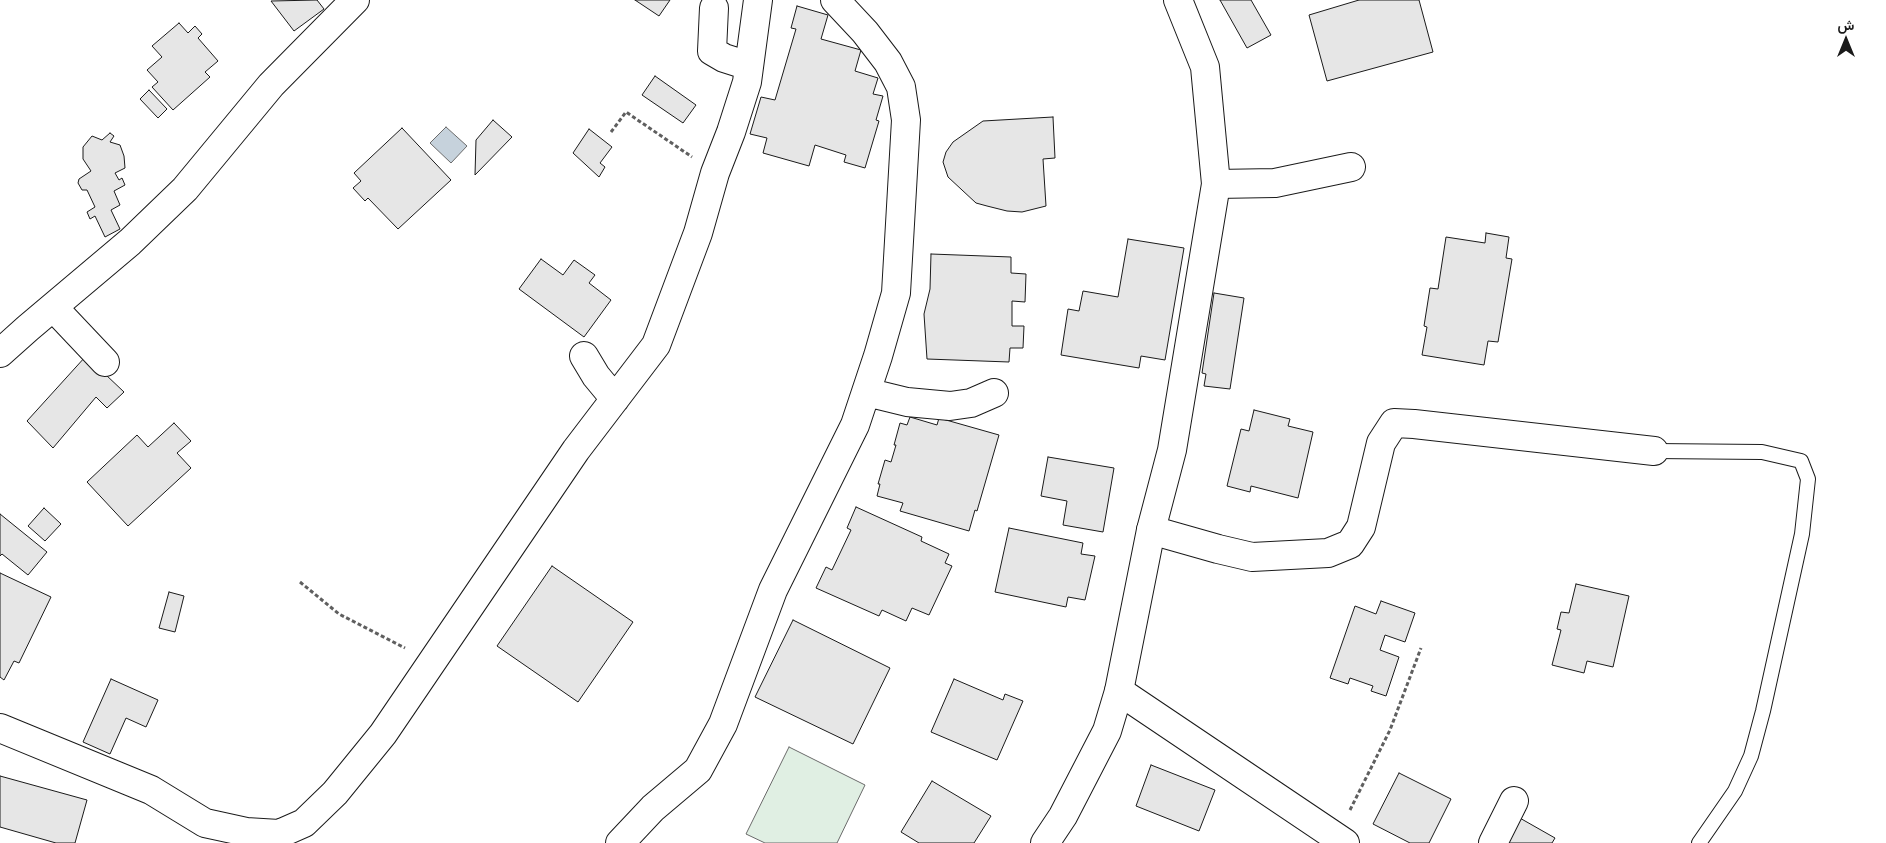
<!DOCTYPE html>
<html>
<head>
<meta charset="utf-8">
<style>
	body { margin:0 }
	#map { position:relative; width:1886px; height:843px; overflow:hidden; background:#fff; font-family:"Noto Serif",Vazirmatn,serif }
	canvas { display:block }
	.north { position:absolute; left:1821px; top:15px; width:50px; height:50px; -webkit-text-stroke:4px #fff; paint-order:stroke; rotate:0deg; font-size:14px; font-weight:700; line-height:20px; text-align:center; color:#1a1a1a }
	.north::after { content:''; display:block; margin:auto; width:18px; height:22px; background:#1a1a1a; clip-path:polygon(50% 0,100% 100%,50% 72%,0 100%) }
</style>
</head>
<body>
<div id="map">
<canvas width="1886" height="843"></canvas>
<div class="north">ش</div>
</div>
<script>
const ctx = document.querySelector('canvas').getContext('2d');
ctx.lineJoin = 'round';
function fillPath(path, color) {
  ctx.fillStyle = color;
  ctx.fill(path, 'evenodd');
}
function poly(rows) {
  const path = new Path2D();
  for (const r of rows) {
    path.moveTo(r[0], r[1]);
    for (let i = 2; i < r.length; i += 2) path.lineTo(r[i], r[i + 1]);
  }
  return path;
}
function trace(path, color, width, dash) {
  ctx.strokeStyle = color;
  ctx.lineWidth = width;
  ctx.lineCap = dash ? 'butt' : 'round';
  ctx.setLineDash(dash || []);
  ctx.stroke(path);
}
const green = poly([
	[789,747,865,785,837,843,765,843,746,834,789,747]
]);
const water = poly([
	[446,127,467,146,451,163,430,143,446,127]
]);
const building = poly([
	[317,0,324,9,294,31,271,1,317,0],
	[635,0,670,0,659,16,635,0],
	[1220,0,1251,0,1271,35,1247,48,1220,0],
	[1359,0,1419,0,1433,52,1327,81,1309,15,1359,0],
	[797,6,828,15,821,39,861,50,855,71,878,78,873,94,883,96,876,120,879,121,865,168,844,162,846,155,815,145,809,166,763,153,767,138,750,134,761,97,775,100,796,29,791,28,797,6],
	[179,23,188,33,195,26,202,34,198,38,218,61,205,72,210,77,173,110,152,87,158,82,147,70,162,57,152,46,179,23],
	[655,76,696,105,683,123,642,95,655,76],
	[149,90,167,109,158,118,140,99,149,90],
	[1053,117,1055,158,1043,159,1046,206,1022,212,1007,211,987,206,976,203,948,177,943,162,946,152,953,142,983,121,1053,117],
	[493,120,512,137,475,175,476,140,493,120],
	[402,128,451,180,398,229,368,198,365,201,353,188,361,181,354,173,402,128],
	[589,129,612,147,600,163,605,167,599,177,573,153,589,129],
	[110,133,114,136,110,142,120,145,124,156,125,168,115,173,119,180,122,178,125,185,114,191,120,205,111,210,120,229,105,237,95,216,90,219,87,212,95,207,87,190,82,190,78,183,79,179,91,171,83,159,83,147,92,136,102,140,110,133],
	[1486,233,1509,237,1506,258,1512,259,1498,342,1488,341,1484,365,1422,355,1427,327,1424,326,1430,288,1438,289,1446,237,1485,243,1486,233],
	[1128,239,1184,248,1165,360,1141,356,1139,368,1061,355,1068,309,1079,311,1083,291,1118,297,1128,239],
	[931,254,1011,257,1011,273,1026,274,1025,302,1012,301,1012,326,1024,326,1023,348,1010,348,1009,362,927,359,924,314,930,289,931,254],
	[541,259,563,275,574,260,595,275,589,283,611,300,584,337,519,289,541,259],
	[1214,293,1244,298,1230,389,1204,386,1206,374,1202,373,1214,293],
	[86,356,124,392,107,408,96,397,53,448,27,421,86,356],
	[1254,410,1290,419,1288,426,1313,432,1298,498,1251,486,1250,492,1227,486,1241,429,1249,431,1254,410],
	[910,417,937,425,939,418,999,435,977,511,975,510,969,531,900,511,903,503,877,496,880,484,878,484,885,460,891,462,896,445,894,445,900,423,907,425,910,417],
	[174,423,191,441,177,453,191,468,128,526,87,482,137,435,148,447,174,423],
	[1048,457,1114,468,1103,532,1063,525,1067,501,1041,496,1048,457],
	[856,507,922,537,921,541,949,554,945,563,952,566,929,615,912,608,906,621,882,610,879,616,816,588,826,567,832,570,851,530,847,528,856,507],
	[44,508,61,524,45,541,28,526,44,508],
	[0,514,47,552,28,575,2,554,0,556,0,514],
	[1009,528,1083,543,1081,554,1095,556,1085,600,1068,597,1066,607,995,592,1009,528],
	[552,566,633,622,578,702,497,646,552,566],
	[0,573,51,597,19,663,14,661,4,680,0,677,0,573],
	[1576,584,1629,596,1613,667,1587,661,1584,673,1552,665,1561,630,1557,629,1561,612,1569,613,1576,584],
	[169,592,184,596,175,632,159,628,169,592],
	[1381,601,1415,613,1405,642,1385,635,1380,650,1399,657,1386,696,1371,691,1373,686,1350,678,1348,684,1330,678,1355,606,1376,614,1381,601],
	[793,620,890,668,853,744,755,697,793,620],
	[111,679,158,700,146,727,126,718,110,754,83,742,111,679],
	[954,679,1003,700,1005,694,1023,701,997,760,931,732,954,679],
	[1151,765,1215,790,1199,831,1136,806,1151,765],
	[1399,773,1451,799,1429,843,1410,843,1373,824,1399,773],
	[0,776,87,800,75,843,56,843,0,827,0,776],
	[932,781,991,816,974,843,919,843,901,832,932,781],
	[1518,817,1555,838,1552,843,1503,843,1518,817]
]);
const path = poly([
	[611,132,626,112,692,157],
	[300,582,339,614,405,648],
	[1350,810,1390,730,1421,648]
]);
const lane = poly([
	[1654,451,1762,452,1801,461,1808,479,1802,534,1763,711,1751,756,1735,791,1699,843]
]);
const street = poly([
	[714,8,712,51,724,58,749,66],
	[1216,184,1275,183,1351,167],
	[53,307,105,362],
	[0,353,28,328,130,242,185,189,271,85,355,0],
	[584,356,596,376,615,399],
	[866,392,907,402,950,406,971,403,994,393],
	[1151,530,1218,549,1252,557,1328,553,1350,544,1361,527,1381,443,1394,423,1414,424,1654,451],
	[1119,691,1345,843],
	[0,728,151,790,205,823,246,832,279,834,304,823,335,793,383,734,576,450,656,345,698,233,715,173,731,132,747,82,758,0],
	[620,843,653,808,698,770,723,724,773,590,855,425,878,356,896,293,906,120,901,87,888,62,865,32,835,0],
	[1493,843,1514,801]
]);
const secondary = poly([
	[1045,843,1063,816,1107,731,1119,691,1151,530,1172,450,1216,184,1205,67,1178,0]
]);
fillPath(green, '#e0efe3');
trace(green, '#6a6a6a', 1);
fillPath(water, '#c6d2dc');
trace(water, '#6a6a6a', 1);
fillPath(building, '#e6e6e6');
trace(building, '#1a1a1a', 1);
trace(lane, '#1a1a1a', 16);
trace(street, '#1a1a1a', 30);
trace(secondary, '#1a1a1a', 30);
trace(path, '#5f5f5f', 3, [4, 2.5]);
trace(lane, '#fff', 14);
trace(street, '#fff', 28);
trace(secondary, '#fff', 28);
</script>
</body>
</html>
